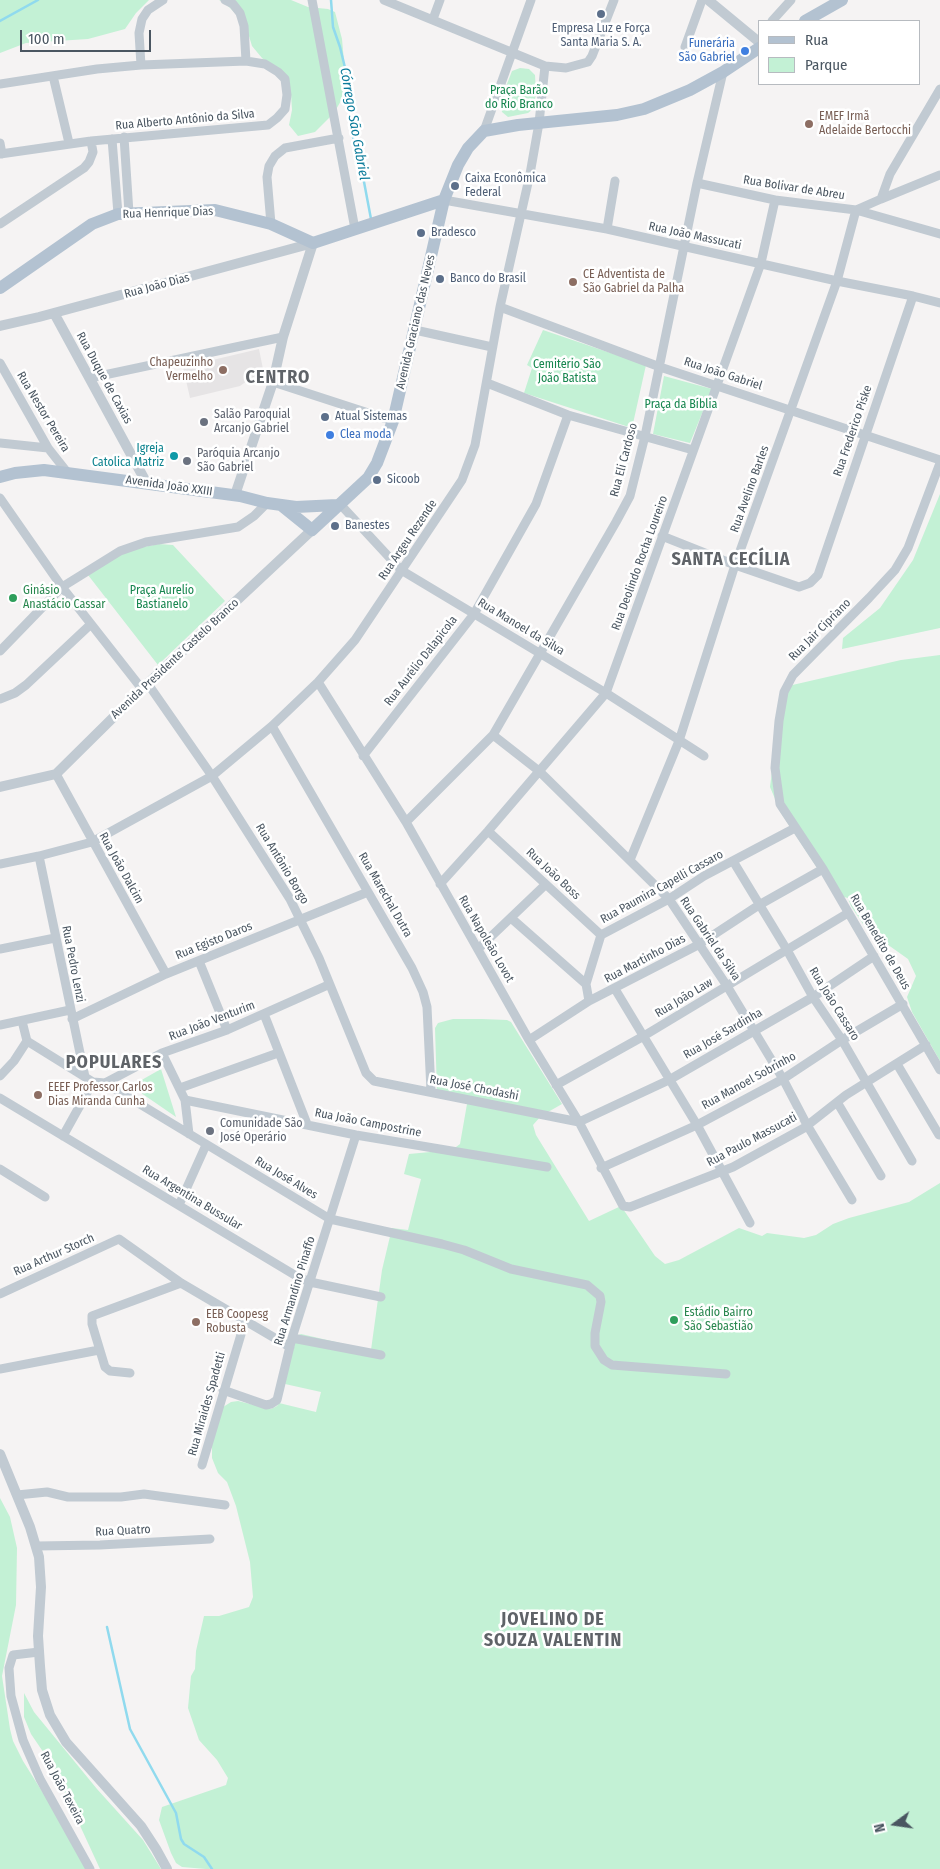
<!DOCTYPE html>
<html>
<head>
<meta charset="utf-8">
<style>
	body { margin:0 }
	#map { position:relative; width:940px; height:1869px; overflow:hidden; background:#f5f3f3; font-family:"Fira Sans Condensed",sans-serif }
	canvas { display:block }
	.legend { position:absolute; left:758px; top:20px; width:162px; height:65px; box-sizing:border-box; background:#fff; border:1px solid #b7bbc0; margin:0; padding:6px 9px; list-style:none; font-size:15px; color:#4a5661 }
	.legend li { display:flex; align-items:center; gap:10px; height:25px }
	.legend b { width:25px; border:1px solid #b7bbc0 }
	.north { position:absolute; left:870px; top:1799px; width:50px; height:50px; -webkit-text-stroke:4px #fff; paint-order:stroke; rotate:256deg; font-size:14px; font-weight:700; line-height:20px; text-align:center; color:#4a5661 }
	.north::after { content:''; display:block; margin:auto; width:18px; height:22px; background:#4a5661; clip-path:polygon(50% 0,100% 100%,50% 72%,0 100%) }
	.scale { position:absolute; left:20px; top:30px; width:131px; height:22px; box-sizing:border-box; border:2px solid #4a5661; border-top:0; padding-left:6px; font-size:15px; line-height:18px; white-space:nowrap; color:#4a5661; -webkit-text-stroke:4px #fff; paint-order:stroke }
</style>
</head>
<body>
<div id="map">
<canvas width="940" height="1869"></canvas>
<ul class="legend">
<li><b style="height:6px;background:#b3c2d1"></b>Rua</li>
<li><b style="height:14px;background:#c3f1d5"></b>Parque</li>
</ul>
<div class="north">N</div>
<div class="scale">100 m</div>
</div>
<script>
const ctx = document.querySelector('canvas').getContext('2d');
ctx.lineJoin = 'round';
function fillPath(path, color) {
  ctx.fillStyle = color;
  ctx.fill(path, 'evenodd');
}
function poly(rows) {
  const path = new Path2D();
  for (const r of rows) {
    path.moveTo(r[0], r[1]);
    for (let i = 2; i < r.length; i += 2) path.lineTo(r[i], r[i + 1]);
  }
  return path;
}
function trace(path, color, width, dash) {
  ctx.strokeStyle = color;
  ctx.lineWidth = width;
  ctx.lineCap = dash ? 'butt' : 'round';
  ctx.setLineDash(dash || []);
  ctx.stroke(path);
}
function drawText(font, color, halo, rows, align = 'center') {
  ctx.font = font + ' "Fira Sans Condensed",sans-serif';
  ctx.lineWidth = 5;
  ctx.setLineDash([]);
  ctx.textBaseline = 'middle';
  ctx.strokeStyle = halo;
  ctx.fillStyle = color;
  for (const [text, x, y, turn = 0] of rows) {
    ctx.save();
    ctx.translate(x, y);
    ctx.rotate((+turn || 0) * Math.PI / 180);
    ctx.textAlign = isNaN(turn) ? turn : align;
    if (halo) ctx.strokeText(text, 0, 0);
    ctx.fillText(text, 0, 0);
    ctx.restore();
  }
}
const education = poly([
	[259,349,264,374,253,381,251,378,240,386,190,398,183,367]
]);
const green = poly([
	[0,0,149,0,136,13,125,29,88,39,26,43,0,53],
	[219,0,291,0,308,7,328,9,335,12,342,39,345,73,342,99,334,113,315,132,298,136,289,125,292,110,291,94,285,76,272,68,262,58,252,46,245,23,225,3],
	[520,68,529,69,535,75,536,94,533,109,528,113,508,117,502,112,500,102,512,71],
	[543,330,646,365,632,428,524,393,532,368,527,365],
	[664,376,712,389,690,443,653,434],
	[940,494,940,628,842,649,843,638,880,608,913,560],
	[159,544,173,545,225,601,158,665,88,575,122,551],
	[940,655,940,1061,912,1012,907,997,916,976,908,959,867,930,851,906,848,898,835,895,781,813,770,787,776,741,788,686,901,660],
	[453,1019,482,1019,507,1020,511,1022,562,1104,541,1116,533,1125,536,1135,589,1221,621,1206,655,1256,665,1264,679,1260,739,1228,762,1236,767,1233,804,1238,816,1235,833,1224,849,1218,909,1202,940,1183,940,1869,206,1869,182,1867,176,1863,171,1853,159,1820,162,1807,226,1785,228,1778,217,1760,199,1740,188,1708,191,1676,195,1669,196,1651,204,1616,219,1616,249,1607,253,1597,250,1562,236,1506,227,1482,218,1473,212,1458,212,1441,220,1409,231,1402,238,1401,271,1409,277,1406,279,1403,316,1412,321,1392,285,1384,295,1336,301,1334,371,1350,382,1270,392,1228,408,1230,421,1179,404,1174,409,1154,452,1150,460,1144,467,1104,437,1092,435,1028,438,1023],
	[161,1069,176,1117,131,1086],
	[0,1498,10,1517,17,1548,16,1605,2,1676,10,1729,13,1741,23,1761,68,1833,87,1869,0,1869],
	[24,1693,34,1712,97,1789,143,1840,161,1869,100,1869,52,1765,31,1734,24,1717]
]);
const stream = poly([
	[331,0,333,27,340,47,347,76,353,137,358,150,371,219],
	[0,21,38,0],
	[107,1627,130,1729,176,1813,181,1839,184,1844,204,1857,212,1869]
]);
const minor = poly([
	[225,0,233,4,240,13,244,26,246,61],
	[312,0,355,229],
	[433,19,440,0],
	[772,21,791,0],
	[685,47,702,0],
	[141,65,139,33,142,19,148,10,163,0],
	[545,66,566,68,588,62,592,56,614,0],
	[53,76,69,143],
	[0,84,97,69,141,65,246,61,265,64,278,72,285,79,287,95,285,109,277,118,268,125,91,141,0,154],
	[484,131,531,0],
	[124,137,129,213],
	[112,139,118,214],
	[0,143,2,154],
	[697,183,775,200,856,210,881,199,890,174,940,89],
	[881,199,940,175],
	[444,200,607,229,837,281,913,296,940,303],
	[0,224,84,168,89,162,93,152,91,141],
	[271,224,267,177,269,166,275,156,285,148,339,138],
	[607,229,615,181],
	[500,307,660,367,940,460],
	[415,330,492,347],
	[0,363,48,448,67,472],
	[90,378,283,337],
	[273,382,393,421],
	[487,383,568,415,693,450],
	[0,443,48,448],
	[940,463,908,548,895,570,869,598,793,675,784,692,779,721,775,768,780,804,823,869,940,1070],
	[0,498,62,587,142,689],
	[339,503,401,570,606,693,704,756],
	[662,536,735,565,799,587,810,583,818,575,913,296],
	[0,651,62,587,120,551,146,542,238,527,254,516,267,503],
	[318,682,406,822,529,1040,579,1122,623,1206,630,1207,733,1167,804,1128,846,1095,926,1045],
	[148,684,212,776,290,899,319,958,366,1073,374,1081,579,1122,669,1080,813,997,874,956],
	[0,699,15,693,26,685,91,624],
	[272,726,412,968,423,992,427,1007,431,1091],
	[493,735,539,771,669,899,727,986,783,1079,807,1125,852,1200],
	[363,756,474,614,536,504,568,415],
	[56,774,166,974],
	[406,822,493,735,616,522,630,496,645,436,697,183,723,72],
	[488,831,601,935],
	[39,856,85,1077],
	[630,860,679,741,735,565,837,281,856,210,940,234],
	[733,861,787,950,813,997,842,1040,912,1161],
	[0,864,39,856,92,842,212,776,272,726,318,682,355,640,462,480,475,445,500,307,530,174,539,123,545,66,384,0],
	[440,884,488,831,606,693,761,263,775,200],
	[511,918,586,984],
	[0,949,55,938],
	[478,949,545,885],
	[199,961,227,1030],
	[615,989,697,1125,750,1223],
	[589,1001,586,984,601,935,669,899,704,876,795,828],
	[264,1014,307,1124],
	[72,1019,166,974,368,892],
	[0,1025,70,1010],
	[529,1040,589,1001,698,945,759,905,823,869],
	[27,1041,93,1082,105,1083,330,1219,442,1244,464,1250,511,1269,587,1285,600,1296,601,1302,595,1333,595,1346,604,1360,612,1365,726,1374],
	[162,1053,185,1100,189,1134],
	[897,1064,939,1135],
	[0,1076,14,1061,27,1041,22,1021],
	[105,1083,162,1053,227,1030,328,985],
	[556,1085,642,1037,848,913],
	[180,1088,278,1053],
	[0,1098,298,1277,310,1282,381,1297],
	[185,1100,356,1135,547,1167],
	[837,1102,881,1176],
	[63,1136,93,1082],
	[601,1168,697,1125,783,1079,842,1040,903,1004],
	[0,1169,45,1197],
	[179,1205,206,1145],
	[0,1294,119,1239,181,1283,290,1347],
	[292,1338,381,1355],
	[0,1369,99,1350],
	[130,1373,110,1371,105,1367,92,1324,92,1316,181,1283],
	[223,1390,266,1405,271,1404,277,1400,292,1338,356,1135],
	[202,1465,245,1321],
	[17,1495,47,1492,68,1497,121,1497,144,1494,225,1505],
	[37,1546,100,1545,210,1539],
	[39,1652,13,1655,9,1668,11,1696,23,1740,40,1779,90,1869]
]);
const tertiary = poly([
	[708,0,759,42],
	[54,313,146,482],
	[0,326,39,317,313,243],
	[235,495,273,382,283,337,313,243],
	[0,787,56,774,142,689,312,530],
	[0,1454,30,1527,39,1557,41,1587,38,1636,40,1666,42,1690,50,1715,66,1742,141,1826,156,1849,167,1869]
]);
const primary = poly([
	[805,21,842,0],
	[0,288,92,224,118,214,215,210,271,224,313,243,444,200],
	[0,477,15,473,44,470,240,496,267,503,296,507,337,505],
	[281,505,312,530,368,478,377,463,393,421,444,200,458,165,468,148,484,131,518,125,617,115,644,109,690,90,723,72,759,48]
]);
const markers = [
	[601,14,5,"#5c6f8a"],
	[745,51,5,"#3f7fe0"],
	[809,124,5,"#8d6e63"],
	[455,186,5,"#5c6f8a"],
	[421,233,5,"#5c6f8a"],
	[440,279,5,"#5c6f8a"],
	[573,282,5,"#8d6e63"],
	[223,370,5,"#8d6e63"],
	[325,417,5,"#5c6f8a"],
	[204,422,5,"#6b7280"],
	[330,435,5,"#3f7fe0"],
	[174,456,5,"#0f9aa8"],
	[187,461,5,"#6b7280"],
	[377,480,5,"#5c6f8a"],
	[335,526,5,"#5c6f8a"],
	[13,598,5,"#2e9e5b"],
	[38,1095,5,"#8d6e63"],
	[210,1131,5,"#6b7280"],
	[674,1320,5,"#2e9e5b"],
	[196,1322,5,"#8d6e63"]
];
const serviceNames = [
	["Empresa Luz e Força",601,29,"center"],
	["Santa Maria S. A.",601,43,"center"],
	["Caixa Econômica",465,179],
	["Federal",465,193],
	["Bradesco",431,233],
	["Banco do Brasil",450,279],
	["Atual Sistemas",335,417],
	["Sicoob",387,480],
	["Banestes",345,526]
];
const shopNames = [
	["Funerária",735,44],
	["São Gabriel",735,58],
	["Clea moda",340,435,"left"]
];
const parkNames = [
	["Praça Barão",519,91],
	["do Rio Branco",519,105],
	["Cemitério São",567,365],
	["João Batista",567,379],
	["Praça da Bíblia",681,405],
	["Praça Aurelio",162,591],
	["Bastianelo",162,605]
];
const educationNames = [
	["EMEF Irmã",819,117],
	["Adelaide Bertocchi",819,131],
	["CE Adventista de",583,275],
	["São Gabriel da Palha",583,289],
	["Chapeuzinho",213,363,"right"],
	["Vermelho",213,377,"right"],
	["EEEF Professor Carlos",48,1088],
	["Dias Miranda Cunha",48,1102],
	["EEB Coopesg",206,1315],
	["Robusta",206,1329]
];
const streetNames = [
	["Rua Alberto Antônio da Silva",185,120,-5],
	["Rua Bolivar de Abreu",794,188,9],
	["Rua Henrique Dias",168,213,-2],
	["Rua João Massucati",695,236,12],
	["Rua João Dias",157,286,-15],
	["Avenida Graciano das Neves",416,322,-77],
	["Rua João Gabriel",723,374,18],
	["Rua Duque de Caxias",104,378,61],
	["Rua Nestor Pereira",43,412,59],
	["Rua Frederico Piske",853,431,-71],
	["Rua Eli Cardoso",624,460,-75],
	["Avenida João XXIII",169,486,8],
	["Rua Avelino Barles",750,489,-70],
	["Rua Argeu Rezende",408,540,-56],
	["Rua Deolindo Rocha Loureiro",640,563,-70],
	["Rua Manoel da Silva",521,627,31],
	["Rua Jair Cipriano",820,630,-45],
	["Avenida Presidente Castelo Branco",175,659,-43],
	["Rua Aurélio Dalapicola",421,661,-52],
	["Rua Antônio Borgo",282,864,59],
	["Rua João Dalcim",121,868,61],
	["Rua João Boss",553,874,43],
	["Rua Paumira Capelli Cassaro",662,887,-29],
	["Rua Marechal Dutra",385,895,60],
	["Rua Napoleão Lovot",486,939,60],
	["Rua Gabriel da Silva",710,939,56],
	["Rua Egisto Daros",214,941,-22],
	["Rua Benedito de Deus",880,942,60],
	["Rua Martinho Dias",645,959,-28],
	["Rua Pedro Lenzi",73,964,79],
	["Rua João Law",684,998,-31],
	["Rua João Cassaro",834,1004,58],
	["Rua João Venturim",212,1021,-21],
	["Rua José Sardinha",723,1034,-30],
	["Rua Manoel Sobrinho",749,1081,-29],
	["Rua José Chodashi",474,1088,11],
	["Rua João Campostrine",368,1123,11],
	["Rua Paulo Massucati",752,1140,-28],
	["Rua José Alves",286,1178,31],
	["Rua Argentina Bussular",192,1198,31],
	["Rua Arthur Storch",54,1255,-24],
	["Rua Armandino Pinaffo",295,1291,-73],
	["Rua Miraides Spadetti",207,1404,-74],
	["Rua Quatro",123,1531,-3],
	["Rua João Texeira",62,1788,62]
];
const worshipNames = [
	["Salão Paroquial",214,415],
	["Arcanjo Gabriel",214,429],
	["Paróquia Arcanjo",197,454],
	["São Gabriel",197,468],
	["Comunidade São",220,1124],
	["José Operário",220,1138]
];
const cultureNames = [
	["Igreja",164,449],
	["Catolica Matriz",164,463]
];
const leisureNames = [
	["Ginásio",23,591],
	["Anastácio Cassar",23,605],
	["Estádio Bairro",684,1313],
	["São Sebastião",684,1327]
];
const waterNames = [
	["Córrego São Gabriel",354,124,80]
];
const districtNames = [
	["CENTRO",278,378],
	["SANTA CECÍLIA",731,560],
	["POPULARES",114,1063],
	["JOVELINO DE",553,1620],
	["SOUZA VALENTIN",553,1641]
];
fillPath(education, '#e6e4e5');
fillPath(green, '#c3f1d5');
trace(stream, '#90daee', 2.5);
trace(minor, '#c1cad2', 9);
trace(tertiary, '#c1cad2', 10);
trace(primary, '#b3c2d1', 12);
for (const [x, y, r, color] of markers) {
  const dot = new Path2D();
  dot.arc(x, y, r, 0, 2 * Math.PI);
  ctx.fillStyle = color;
  ctx.fill(dot);
  trace(dot, '#fff', 2);
}
drawText('12px', '#4e5e75', '#fff', serviceNames, 'left');
drawText('12px', '#366cbe', '#fff', shopNames, 'right');
drawText('12px', '#17864f', '#fff', parkNames);
drawText('12px', '#785e54', '#fff', educationNames, 'left');
drawText('12px', '#4a5661', '#fff', streetNames);
drawText('12px', '#5b616d', '#fff', worshipNames, 'left');
drawText('12px', '#0d838f', '#fff', cultureNames, 'right');
drawText('12px', '#27864d', '#fff', leisureNames, 'left');
drawText('italic 14px', '#0c7c9b', '#fff', waterNames);
ctx.letterSpacing = '1px';
drawText('bold 18px', '#5f6368', '#fff', districtNames);
ctx.letterSpacing = '0px';
</script>
</body>
</html>
